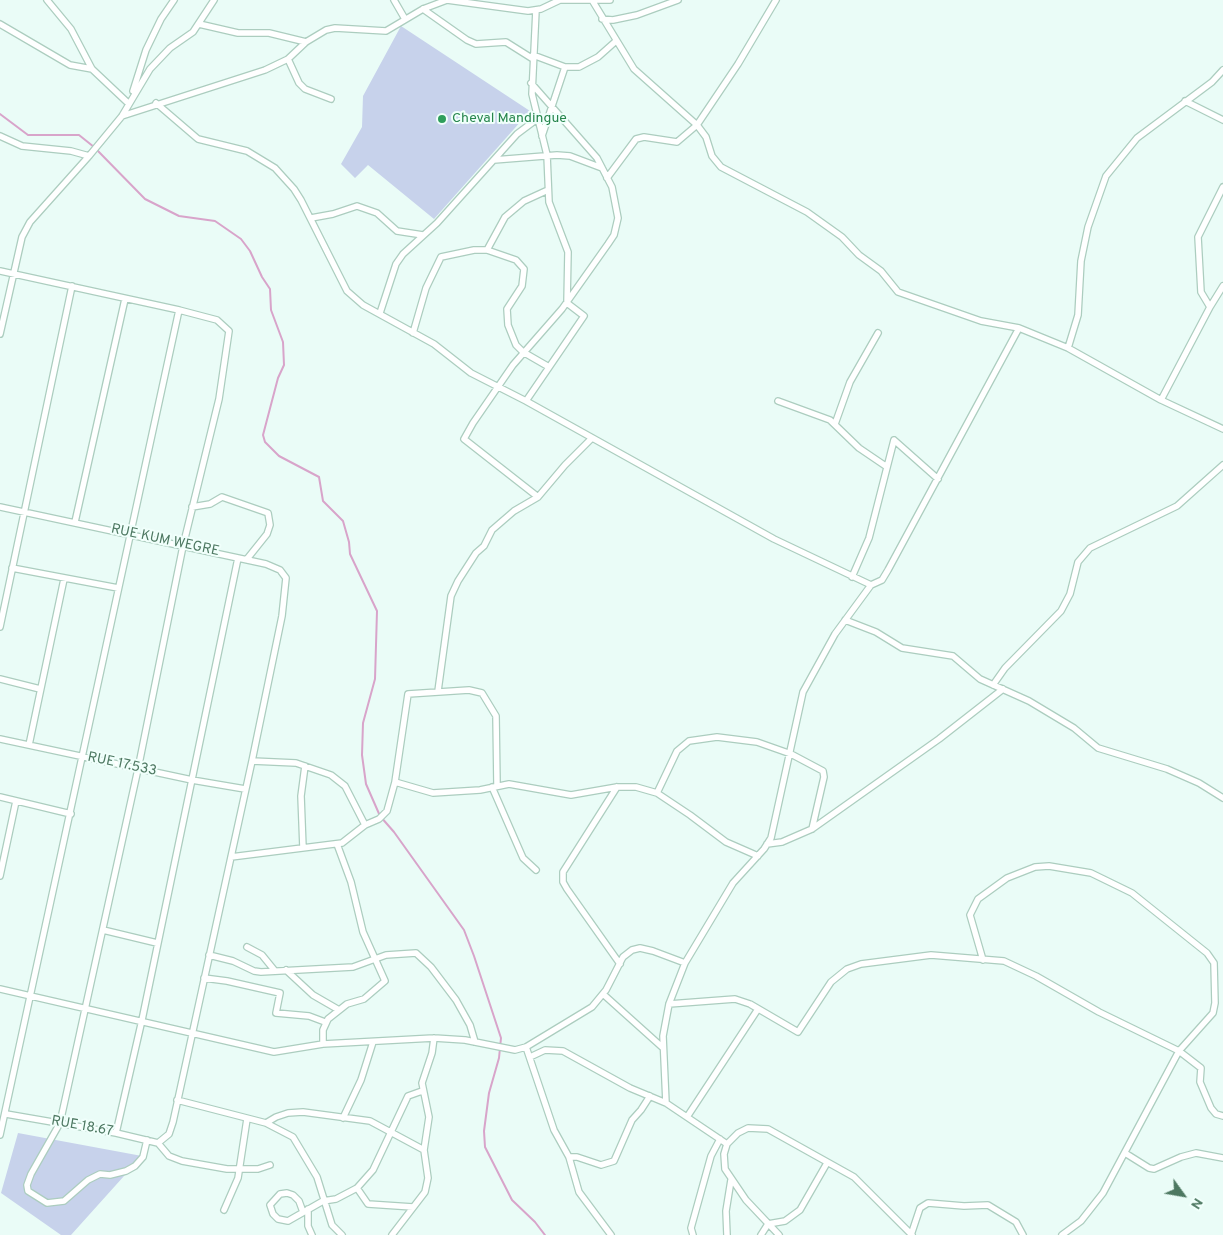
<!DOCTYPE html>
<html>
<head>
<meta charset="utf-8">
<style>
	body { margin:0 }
	#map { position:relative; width:1223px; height:1235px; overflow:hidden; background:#eafcf7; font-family:Overpass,sans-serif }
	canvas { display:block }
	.north { position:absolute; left:1158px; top:1170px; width:50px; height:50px; -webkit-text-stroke:4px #f0fffb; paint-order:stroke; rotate:122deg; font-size:14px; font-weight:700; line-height:20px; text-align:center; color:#4d7861 }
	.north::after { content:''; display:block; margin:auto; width:18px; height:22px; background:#4d7861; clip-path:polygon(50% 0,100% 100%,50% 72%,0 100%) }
</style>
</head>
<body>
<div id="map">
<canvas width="1223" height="1235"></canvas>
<div class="north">N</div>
</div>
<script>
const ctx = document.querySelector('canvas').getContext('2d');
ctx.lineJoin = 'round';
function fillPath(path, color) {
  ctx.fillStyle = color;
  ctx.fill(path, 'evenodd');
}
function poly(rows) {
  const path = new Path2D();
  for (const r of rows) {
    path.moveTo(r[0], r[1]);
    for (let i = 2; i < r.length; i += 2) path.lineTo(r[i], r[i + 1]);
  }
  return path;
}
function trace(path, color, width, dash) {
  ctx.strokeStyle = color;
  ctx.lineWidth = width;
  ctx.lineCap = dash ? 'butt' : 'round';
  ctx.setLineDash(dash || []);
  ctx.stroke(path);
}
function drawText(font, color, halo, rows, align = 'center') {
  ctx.font = font + ' Overpass,sans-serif';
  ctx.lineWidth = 4;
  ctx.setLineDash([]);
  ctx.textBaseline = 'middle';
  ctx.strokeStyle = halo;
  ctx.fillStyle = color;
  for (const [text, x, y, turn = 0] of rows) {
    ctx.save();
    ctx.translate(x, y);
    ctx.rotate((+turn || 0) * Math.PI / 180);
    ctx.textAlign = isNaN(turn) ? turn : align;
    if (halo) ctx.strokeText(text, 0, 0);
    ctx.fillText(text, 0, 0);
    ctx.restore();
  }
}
const green = poly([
	[401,26,530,111,434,219,368,165,355,178,341,164,362,127,363,96],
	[18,1133,142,1156,71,1235,61,1235,1,1193]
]);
const stream = poly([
	[0,114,28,135,79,135,94,147],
	[97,150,145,199,179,216,215,221,241,239,250,251,262,277,270,289,271,310,283,342,284,365,278,378,263,435,265,442,279,456,319,477,323,501,343,521,349,542,350,554,377,611,375,679,363,723,362,755,366,784,380,816,394,832,464,930,474,956,501,1038,499,1058,489,1093,484,1131,485,1147,512,1200,535,1222,545,1235]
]);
const street = poly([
	[47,0,71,29,92,69,128,103],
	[394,0,405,19],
	[592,0,634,69,697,125,706,137,712,156,721,167,807,212,842,237,859,255,881,271,898,292,981,321,1019,328],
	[423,9,467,40,476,44,506,42,533,59],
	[602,19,613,20,637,15,678,0],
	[0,24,70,65,92,69],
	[199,24,238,33,269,33,306,42],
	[533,55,565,67,579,67,598,57,616,41],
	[288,59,299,83,305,89,331,99],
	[531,83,597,158,612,187,618,218,614,235,608,244,562,309,513,365,473,423,464,439,538,497],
	[133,91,146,50,161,19,174,0],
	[1185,101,1223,120],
	[156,103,198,139,247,151,275,168,294,189,301,200,347,291,363,305,434,344,471,373,526,401,774,539,871,585,882,580,888,570,1019,328,1068,348,1161,400,1223,429],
	[122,116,265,70,288,59,306,42,326,30,335,28,386,31,423,9,447,0,528,11,541,9,560,0,610,0],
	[0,136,22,146,71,151,89,156],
	[542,136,565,67],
	[494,160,557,155,570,156,602,168],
	[607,178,636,139,644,137,677,142,697,125,738,64,776,0],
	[311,218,333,214,357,206,377,213,397,231,423,235],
	[487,250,505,217,524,201,548,190],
	[0,271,179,310,217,320,229,331,219,399,183,546,138,769,60,1123,31,1174,27,1185,28,1191,47,1203,64,1201,88,1180,100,1174,110,1175,126,1171,135,1166,143,1157,147,1140],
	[1210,307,1223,286],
	[380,313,396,264,403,254,437,223,517,134,537,119],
	[413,333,426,288,441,257,474,250,487,250,516,260,524,269,522,286,507,309,508,325,516,345,523,352,549,367],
	[0,334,22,237,30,222,89,156,122,116,150,69,170,48,193,32,214,0],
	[1068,348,1078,315,1081,261,1088,227,1106,176,1137,138,1212,82,1223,70],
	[1161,400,1210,307,1201,292,1198,237,1223,187],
	[526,401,584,316,567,303,568,252,549,202,547,155,532,94,536,10],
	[778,401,830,420,859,448,887,467],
	[835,424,850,382,878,333],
	[0,507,266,564,280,570,286,578,282,616,252,761,173,1122,169,1134,158,1143],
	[192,507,210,504,222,497,268,513,270,525,267,534,247,559],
	[75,522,125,299],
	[12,568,118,588],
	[852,577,869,538,894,440,938,479],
	[845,620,876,632,902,648,953,656,980,679,1029,701,1074,728,1098,748,1167,769,1199,783,1223,798],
	[0,627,72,286],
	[0,679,40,689],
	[993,685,1005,668,1061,611,1070,594,1078,562,1090,548,1177,506,1223,465],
	[438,691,451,596,458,581,476,553,484,546,492,530,514,511,538,497,565,465,592,438],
	[0,739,192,780,245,789],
	[29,745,64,579],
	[252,761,296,763,331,775,345,786,365,825],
	[395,782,408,694,469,690,482,693,496,716,497,785],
	[492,787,523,858,536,870],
	[617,787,563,872,563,882,567,889,620,964],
	[657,793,677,751,689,741,717,737,757,742,791,754,823,771,824,777,812,829],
	[0,797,71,814],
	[767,844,782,842,812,829,939,739,1003,689],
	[303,848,301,796,305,766],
	[231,857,342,843,365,825,379,819,387,811,395,782,433,793,480,790,509,784,571,795,617,787,636,787,657,793,690,815,726,842,758,856],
	[0,876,16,801],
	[103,930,157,943],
	[247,947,262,955,275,971],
	[209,955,233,961,254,971,261,972,353,967,386,955,416,953,431,967,456,1000,470,1025,475,1042],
	[983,960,970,915,978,899,1007,878,1035,867,1049,866,1091,873,1132,893,1207,953,1214,963,1215,1003,1213,1013,1179,1051,1103,1193,1081,1221,1062,1235],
	[286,970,313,995,339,1010],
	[204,978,227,981,280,993,276,1013,309,1016,325,1022],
	[0,989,274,1052,323,1044,434,1038,465,1040,515,1050,526,1047,592,1007,606,990,623,957,632,950,640,948,653,951,685,963],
	[603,994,662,1047],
	[669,1004,735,999,750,1004,798,1032,831,982,847,969,861,964,931,955,1004,961,1036,976,1099,1012,1179,1051,1201,1068,1200,1082,1211,1108,1216,1114,1223,1116],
	[323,1044,323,1030,328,1019,347,1004,364,999,385,981,363,932,351,882,337,844],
	[526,1047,554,1130,569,1157,579,1192,611,1235],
	[530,1057,545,1050,563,1051,630,1088,666,1103,727,1144],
	[177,1100,266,1123,293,1137,317,1177,332,1225,342,1235],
	[666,1103,663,1036,669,1004,685,963,733,883,764,849,771,838,803,692,835,634,871,585],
	[6,1114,116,1133,158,1143],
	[687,1117,758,1009],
	[343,1118,361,1080,373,1042],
	[266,1123,276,1117,288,1113,303,1112,370,1121,424,1150,428,1178,425,1192,392,1235],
	[116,1133,142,1020,238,558],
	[0,1135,179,310],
	[158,1143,169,1156,182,1161,227,1169,258,1169,270,1165],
	[424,1150,429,1117,422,1083,432,1053,434,1038],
	[1125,1153,1149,1168,1154,1169,1181,1157,1196,1153,1223,1158],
	[569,1157,577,1157,601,1165,614,1161,632,1120,641,1110,650,1096],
	[357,1188,368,1204,413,1207],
	[308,1209,308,1226,312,1235],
	[224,1210,238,1178,247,1119],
	[303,1212,299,1201,293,1195,287,1193,280,1194,270,1205,273,1214,278,1219,288,1221,323,1201,336,1199,357,1188,373,1170,408,1096,422,1091],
	[693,1235,691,1228,711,1156,720,1139],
	[727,1235,726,1211,731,1180],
	[761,1235,768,1224,785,1221,800,1210,827,1163],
	[779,1235,746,1200,725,1169,724,1154,727,1144,738,1133,748,1128,768,1129,854,1177,912,1235],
	[911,1235,920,1208,928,1203,964,1206,988,1205,1016,1222,1023,1235]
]);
const markers = [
	[442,119,5,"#2e9e5b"]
];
const leisureNames = [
	["Cheval Mandingue",452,119]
];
const streetNames = [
	["RUE KUM WEGRE",165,541,12],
	["RUE 17.533",122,765,12],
	["RUE 18.67",82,1127,10]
];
fillPath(green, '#c7d2eb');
trace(stream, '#d8a4ca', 2);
trace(street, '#accdbf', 8);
trace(street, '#fff', 5.5);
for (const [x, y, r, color] of markers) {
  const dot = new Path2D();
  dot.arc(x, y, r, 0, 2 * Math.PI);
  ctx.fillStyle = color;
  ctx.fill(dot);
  trace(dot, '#f0fffb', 2);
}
drawText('14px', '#27864d', '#f0fffb', leisureNames, 'left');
drawText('14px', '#4d7861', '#f0fffb', streetNames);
</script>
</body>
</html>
